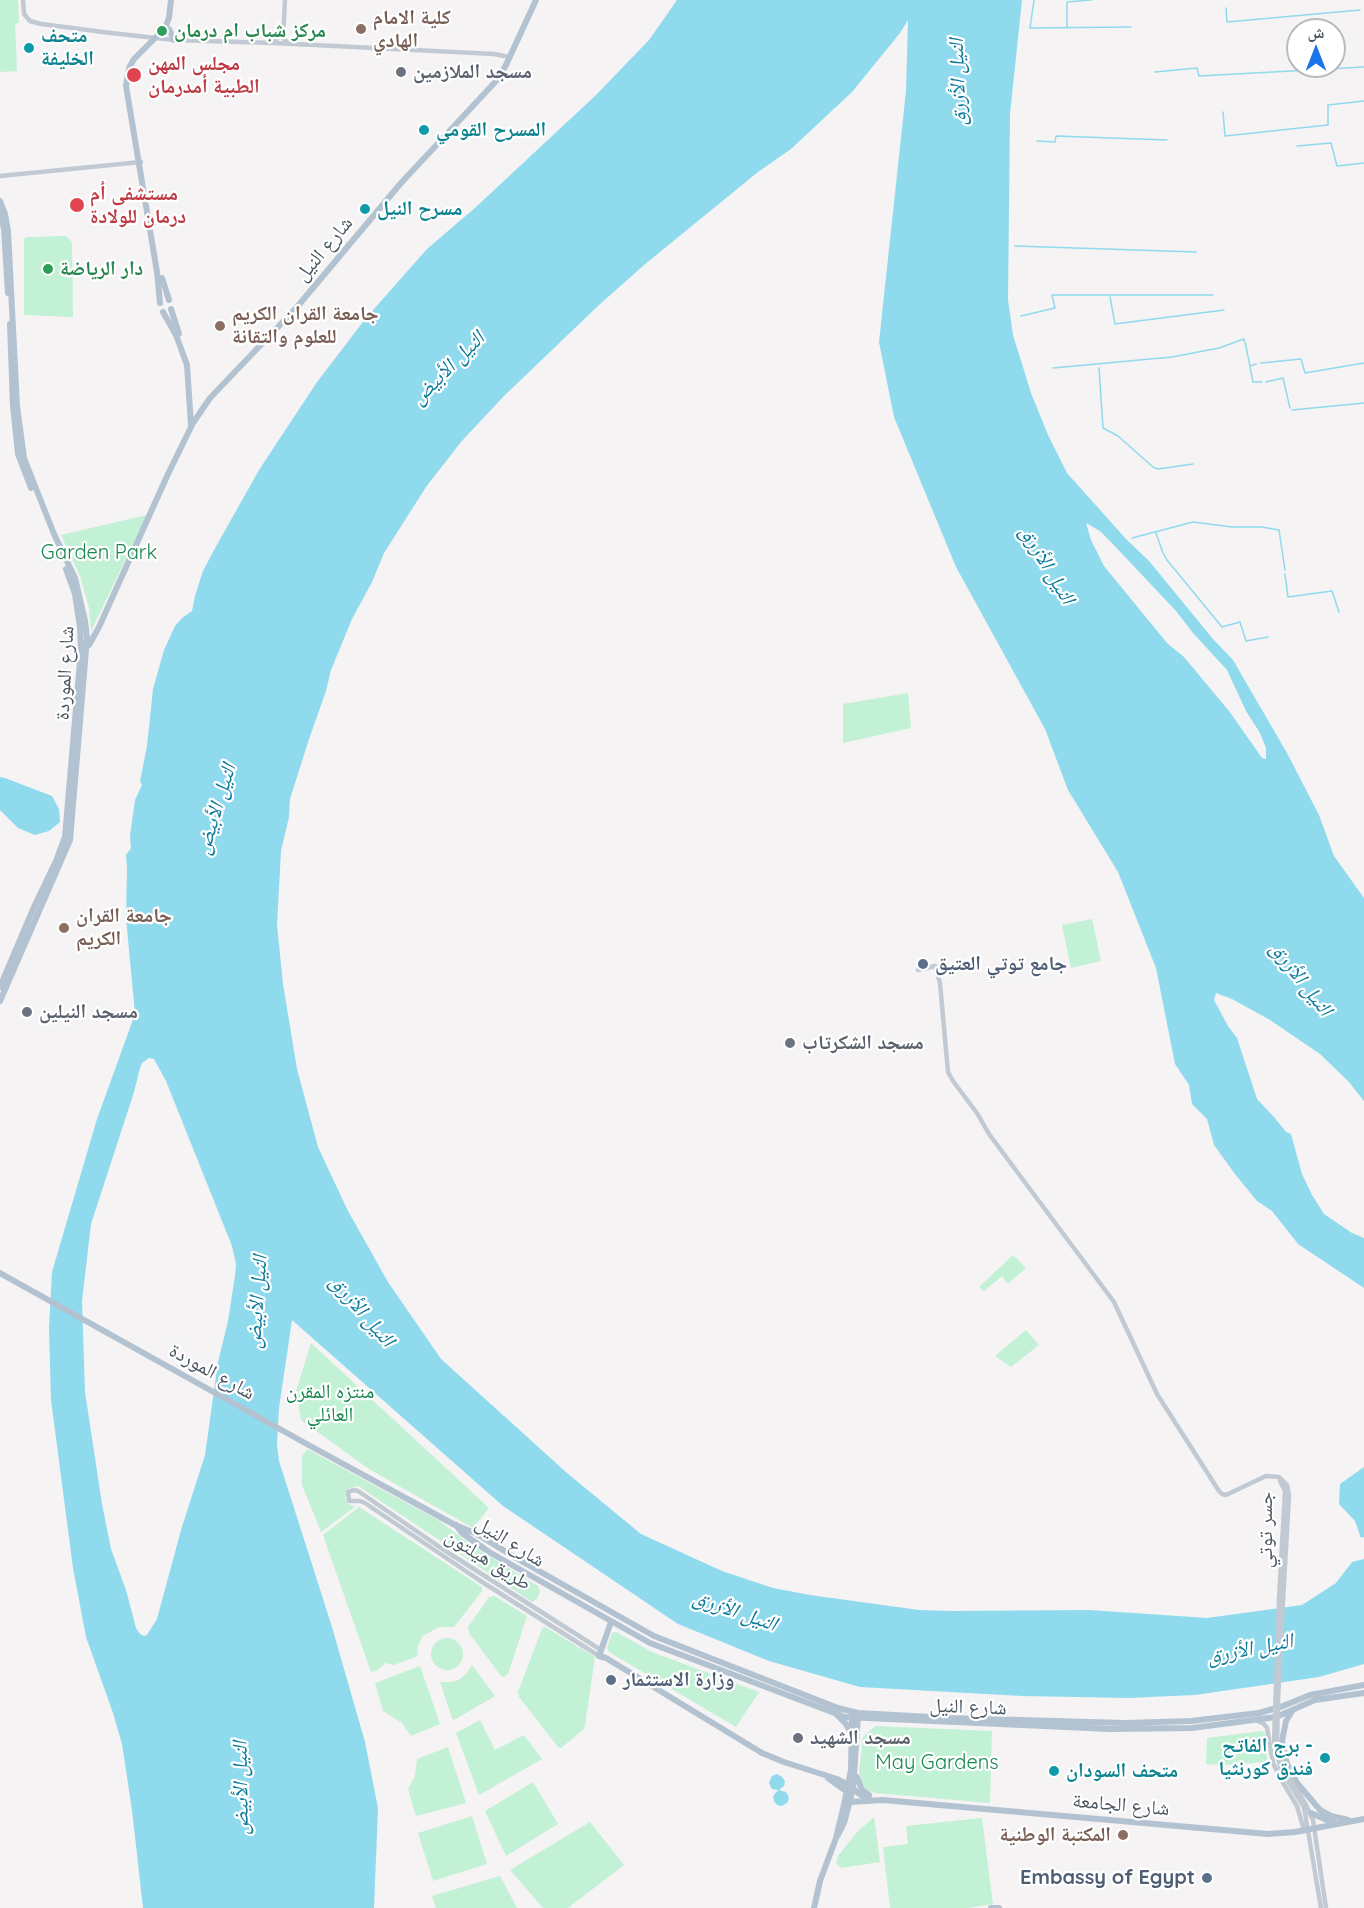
<!DOCTYPE html>
<html>
<head>
<meta charset="utf-8">
<style>
	body { margin:0 }
	#map { position:relative; width:1364px; height:1908px; overflow:hidden; background:#f5f3f3; font-family:Quicksand,"Noto Naskh Arabic",sans-serif }
	canvas { display:block }
	.north { position:absolute; left:1286px; top:18px; width:60px; height:60px; box-sizing:border-box; background:#fff; border:2px solid #b7bbc0; border-radius:50%; rotate:0deg; font-size:16px; font-weight:700; line-height:24px; text-align:center; color:#4a5661 }
	.north::after { content:''; display:block; margin:auto; width:21px; height:27px; background:#1a73e8; clip-path:polygon(50% 0,100% 100%,50% 72%,0 100%) }
</style>
</head>
<body>
<div id="map">
<canvas width="1364" height="1908"></canvas>
<div class="north">ش</div>
</div>
<script>
const ctx = document.querySelector('canvas').getContext('2d');
ctx.lineJoin = 'round';
function fillPath(path, color) {
  ctx.fillStyle = color;
  ctx.fill(path, 'evenodd');
}
function poly(rows) {
  const path = new Path2D();
  for (const r of rows) {
    if (r.length === 3) {
      path.moveTo(r[0] + r[2], r[1]);
      path.arc(r[0], r[1], r[2], 0, 2 * Math.PI);
      continue;
    }
    path.moveTo(r[0], r[1]);
    for (let i = 2; i < r.length; i += 2) path.lineTo(r[i], r[i + 1]);
  }
  return path;
}
function trace(path, color, width, dash) {
  ctx.strokeStyle = color;
  ctx.lineWidth = width;
  ctx.lineCap = dash ? 'butt' : 'round';
  ctx.setLineDash(dash || []);
  ctx.stroke(path);
}
function drawText(font, color, halo, rows, align = 'center') {
  ctx.font = font + ' Quicksand,"Noto Naskh Arabic",sans-serif';
  ctx.lineWidth = 4.5;
  ctx.setLineDash([]);
  ctx.textBaseline = 'middle';
  ctx.strokeStyle = halo;
  ctx.fillStyle = color;
  for (const [text, x, y, turn = 0] of rows) {
    ctx.save();
    ctx.translate(x, y);
    ctx.rotate((+turn || 0) * Math.PI / 180);
    ctx.textAlign = isNaN(turn) ? turn : align;
    if (halo) ctx.strokeText(text, 0, 0);
    ctx.fillText(text, 0, 0);
    ctx.restore();
  }
}
const green = poly([
	[0,0,18,0,19,23,15,24,17,71,0,72],
	[66,236,72,242,73,317,24,315,24,239,27,237],
	[147,515,91,631,89,608,80,576,61,535],
	[908,693,911,728,843,743,843,704],
	[1092,919,1101,961,1071,968,1062,925],
	[1013,1255,1026,1268,1008,1284,1002,1276,984,1291,979,1287],
	[1026,1330,1039,1345,1011,1367,995,1356],
	[311,1343,489,1508,473,1528,369,1469,301,1420,296,1391],
	[307,1449,438,1520,473,1546,538,1586,540,1592,537,1599,532,1602,358,1486,349,1488,345,1497,348,1504,355,1507,321,1532,302,1485,302,1456],
	[359,1507,482,1587,482,1591,454,1627,439,1627,423,1636,419,1643,417,1650,418,1656,394,1665,385,1663,378,1670,371,1672,323,1535],
	[493,1595,527,1616,508,1674,504,1677,501,1676,469,1633,468,1627,490,1596,492,1598],
	[545,1627,595,1657,585,1725,583,1730,561,1748,558,1747,519,1697,518,1692,542,1629],
	[616,1632,652,1652,759,1692,736,1727,609,1652,607,1648,612,1633],
	[447,1654,16],
	[472,1665,495,1696,454,1720,452,1718,440,1682,451,1682,459,1680,467,1673],
	[420,1666,440,1724,411,1736,402,1723,383,1711,375,1683],
	[480,1720,495,1750,524,1735,542,1759,479,1795,456,1733],
	[875,1726,992,1731,990,1803,875,1793,865,1789,859,1773,863,1737],
	[1262,1731,1265,1733,1266,1737,1267,1762,1222,1765,1206,1764,1207,1738],
	[448,1747,466,1803,416,1816,408,1789,415,1776,417,1759],
	[533,1782,558,1824,506,1856,485,1811],
	[472,1816,487,1864,433,1881,418,1833],
	[874,1817,880,1862,841,1868,836,1863,838,1856,857,1832],
	[982,1818,993,1904,968,1908,890,1908,883,1847,908,1844,906,1826],
	[590,1822,624,1865,568,1908,543,1908,510,1870],
	[500,1876,517,1908,436,1908,432,1896]
]);
const water = poly([
	[677,0,1022,0,1010,114,1008,300,1013,335,1031,393,1048,435,1067,473,1126,539,1149,561,1213,639,1233,660,1287,753,1319,815,1334,856,1364,898,1364,1101,1349,1082,1320,1054,1270,1020,1232,999,1216,993,1214,1000,1228,1026,1237,1038,1257,1099,1274,1117,1286,1132,1291,1134,1302,1174,1312,1195,1324,1214,1352,1233,1364,1238,1364,1288,1298,1244,1272,1211,1257,1201,1235,1174,1214,1145,1207,1119,1192,1104,1189,1085,1175,1064,1156,968,1118,872,1068,790,1045,729,956,567,894,417,879,342,906,91,908,20,900,33,852,92,791,149,758,172,644,265,599,305,504,396,461,442,426,487,384,553,372,582,352,619,331,670,326,691,308,742,290,799,289,817,281,851,277,925,283,984,297,1069,318,1147,348,1211,388,1282,441,1359,567,1473,641,1534,722,1571,773,1588,810,1595,919,1610,952,1611,1089,1610,1207,1618,1302,1605,1336,1583,1352,1562,1364,1559,1364,1664,1319,1677,1195,1695,1128,1698,1022,1696,860,1687,769,1661,678,1624,503,1506,292,1320,279,1408,277,1444,279,1461,332,1627,365,1742,378,1808,374,1908,143,1908,132,1810,122,1744,113,1713,86,1637,73,1568,51,1400,49,1328,52,1272,97,1119,135,1014,126,918,127,869,126,855,131,848,130,836,135,800,142,785,140,781,147,746,153,689,164,650,175,626,182,618,192,611,195,596,203,571,214,550,259,470,317,382,366,318,427,249,476,207,596,95,649,40],
	[1086,523,1100,531,1110,541,1176,611,1193,633,1227,670,1246,711,1260,733,1266,748,1266,759,1262,758,1229,711,1184,657,1167,643,1104,566,1091,540],
	[149,1058,154,1059,166,1081,232,1246,236,1264,235,1276,228,1321,218,1362,205,1455,181,1530,157,1619,147,1635,144,1636,140,1634,136,1628,126,1590,111,1549,102,1504,85,1392,82,1301,91,1224,134,1092,140,1068,142,1063],
	[0,777,5,778,52,796,59,809,60,822,49,831,35,835,18,828,0,810],
	[1364,1467,1364,1537,1361,1538,1355,1521,1339,1504,1340,1484],
	[777,1774,782,1777,785,1781,784,1786,779,1790,786,1792,789,1797,788,1802,782,1806,777,1805,774,1801,773,1796,778,1790,772,1789,769,1783,772,1776]
]);
const stream = poly([
	[1034,0,1030,28,1131,27],
	[1226,8,1227,22,1360,10],
	[1067,27,1067,2,1091,0],
	[1155,72,1197,68,1199,76,1364,67],
	[1223,112,1225,136,1328,125,1328,105,1364,101],
	[1037,141,1055,142,1056,136,1167,140],
	[1297,146,1331,143,1337,166,1364,163],
	[1015,246,1196,252],
	[1110,297,1115,324,1224,310],
	[1021,316,1055,308,1052,295,1213,295],
	[1245,342,1250,366,1256,364],
	[1261,363,1301,359,1305,373,1364,363],
	[1250,367,1253,382,1262,382],
	[1053,368,1172,357,1219,348,1244,339,1244,341],
	[1099,368,1103,428,1118,436,1153,467,1158,469,1193,464],
	[1266,382,1283,378,1290,408],
	[1292,410,1364,403],
	[1156,533,1163,553,1167,560,1222,627,1240,622,1246,641,1268,637],
	[1132,538,1193,522,1232,527,1262,527,1279,530,1285,570],
	[1285,574,1288,597,1332,591,1339,612]
]);
const minor = poly([
	[23,0,24,14,30,21,41,24,111,33,174,40,274,43,494,54,510,57],
	[285,0,283,38,288,43],
	[274,42,279,36,281,26],
	[0,176,141,162],
	[918,970,935,966,940,983,948,1072,953,1081,977,1113,989,1134,1114,1302,1157,1394,1219,1491,1222,1494,1226,1495,1266,1476,1279,1477,1287,1485,1289,1496,1283,1600],
	[1279,1599,1285,1491,1280,1481],
	[599,1656,479,1580,365,1503,360,1501,349,1501,348,1492,354,1490,358,1491,444,1550,601,1650],
	[1256,1720,1264,1724,1267,1728,1273,1763,1282,1781,1297,1806,1304,1830],
	[1306,1805,1313,1820,1326,1908],
	[1304,1807,1321,1908]
]);
const major = poly([
	[169,29,174,40],
	[0,201,5,214,8,231,17,406,24,458,54,534,75,578,85,621,87,638,70,840,0,1001],
	[0,212,4,229,8,293],
	[162,278,169,300],
	[160,303,157,272,126,86,129,68,134,59,165,28,169,18,171,0],
	[171,309,179,334],
	[163,312,176,335,187,365,191,425],
	[10,324,13,406,18,454,31,488],
	[81,650,89,645,99,627,168,474,193,423,210,398,297,307,401,183,498,79,506,65,536,0],
	[0,987,34,907,56,861,65,837,81,650,80,627,75,594,66,569],
	[0,1273,314,1448,455,1525,477,1534,516,1558,654,1636,838,1708,858,1713,949,1718,1125,1723,1191,1721,1259,1713,1283,1706,1310,1695,1364,1685],
	[456,1525,462,1533,489,1552,650,1643,845,1717,1110,1729,1192,1728,1276,1717,1315,1700,1364,1693],
	[611,1622,599,1656,606,1658,762,1753,784,1762,837,1779,848,1785,861,1795,870,1799],
	[1292,1711,1286,1721,1282,1741,1287,1764,1297,1783,1320,1810,1331,1816,1348,1820],
	[837,1715,846,1724,851,1733],
	[857,1777,862,1790,869,1795],
	[828,1778,846,1791],
	[844,1805,850,1802,883,1800,1268,1834,1295,1832,1364,1819],
	[1311,1813,1336,1824],
	[838,1835,844,1823,853,1789,858,1716],
	[814,1908,820,1881,836,1838,844,1805,851,1770,852,1716],
	[991,1908,999,1908]
]);
const minorBridge = poly([
	[1279,1599,1274,1742,1281,1770,1304,1807],
	[1283,1600,1278,1700,1277,1744,1283,1766,1306,1805]
]);
const markers = [
	[361,29,6,"#8d6e63"],
	[162,31,6,"#2e9e5b"],
	[29,48,6,"#0f9aa8"],
	[401,72,6,"#6b7280"],
	[134,75,8,"#e0444e"],
	[424,130,6,"#0f9aa8"],
	[77,205,8,"#e0444e"],
	[365,209,6,"#0f9aa8"],
	[48,269,6,"#2e9e5b"],
	[220,326,6,"#8d6e63"],
	[64,928,6,"#8d6e63"],
	[923,964,6,"#5c6f8a"],
	[27,1012,6,"#6b7280"],
	[790,1043,6,"#6b7280"],
	[611,1680,6,"#5c6f8a"],
	[798,1738,6,"#6b7280"],
	[1325,1758,6,"#0f9aa8"],
	[1054,1771,6,"#0f9aa8"],
	[1123,1835,6,"#8d6e63"],
	[1207,1878,6,"#5c6f8a"]
];
const educationNames = [
	["كلية الامام",373,18],
	["الهادي",373,41],
	["جامعة القران الكريم",232,314],
	["للعلوم والتقانة",232,337],
	["جامعة القران",76,916],
	["الكريم",76,939],
	["المكتبة الوطنية",1111,1835,"right"]
];
const leisureNames = [
	["مركز شباب ام درمان",174,31],
	["دار الرياضة",60,269]
];
const cultureNames = [
	["متحف",41,36],
	["الخليفة",41,59],
	["المسرح القومي",436,130],
	["مسرح النيل",377,209],
	["برج الفاتح -",1313,1746,"right"],
	["فندق كورنثيا",1313,1769,"right"],
	["متحف السودان",1066,1771]
];
const healthNames = [
	["مجلس المهن",148,64],
	["الطبية أمدرمان",148,87],
	["مستشفى أم",90,194],
	["درمان للولادة",90,217]
];
const worshipNames = [
	["مسجد الملازمين",413,72],
	["مسجد النيلين",39,1012],
	["مسجد الشكرتاب",802,1043],
	["مسجد الشهيد",810,1738]
];
const streetNames = [
	["شارع النيل",324,249,-50],
	["شارع الموردة",65,673,-87],
	["شارع الموردة",212,1372,29],
	["جسر توتي",1266,1530,-90],
	["شارع النيل",510,1542,32],
	["طريق هيلتون",488,1560,32],
	["شارع النيل",968,1707,2],
	["شارع الجامعة",1121,1805,5]
];
const parkNames = [
	["Garden Park",99,553],
	["منتزه المقرن",330,1392],
	["العائلي",330,1415],
	["May Gardens",937,1763]
];
const serviceNames = [
	["جامع توتي العتيق",935,964],
	["وزارة الاستثمار",623,1680],
	["Embassy of Egypt",1195,1878,"right"]
];
const waterNames = [
	["النيل الأزرق",958,82,-92],
	["النيل الأبيض",448,368,-45],
	["النيل الأزرق",1047,565,59],
	["النيل الأبيض",216,809,-73],
	["النيل الأزرق",1301,979,52],
	["النيل الأبيض",257,1302,-86],
	["النيل الأزرق",362,1311,49],
	["النيل الأزرق",735,1611,19],
	["النيل الأزرق",1250,1649,-11],
	["النيل الأبيض",241,1788,-91]
];
fillPath(green, '#c3f1d5');
fillPath(water, '#90daee');
trace(stream, '#90daee', 1.5);
trace(minor, '#c1cad2', 4.5);
trace(major, '#b3c2d1', 6);
trace(minorBridge, '#c1cad2', 4.5);
for (const [x, y, r, color] of markers) {
  const dot = new Path2D();
  dot.arc(x, y, r, 0, 2 * Math.PI);
  ctx.fillStyle = color;
  ctx.fill(dot);
  trace(dot, '#fff', 2);
}
drawText('bold 20px', '#785e54', '#fff', educationNames, 'left');
drawText('bold 20px', '#27864d', '#fff', leisureNames, 'left');
drawText('bold 20px', '#0d838f', '#fff', cultureNames, 'left');
drawText('bold 20px', '#be3a42', '#fff', healthNames, 'left');
drawText('bold 20px', '#5b616d', '#fff', worshipNames, 'left');
drawText('20px', '#4a5661', '#fff', streetNames);
drawText('20px', '#17864f', '#fff', parkNames);
drawText('bold 20px', '#4e5e75', '#fff', serviceNames, 'left');
drawText('italic 21px', '#0c7c9b', '#fff', waterNames);
</script>
</body>
</html>
